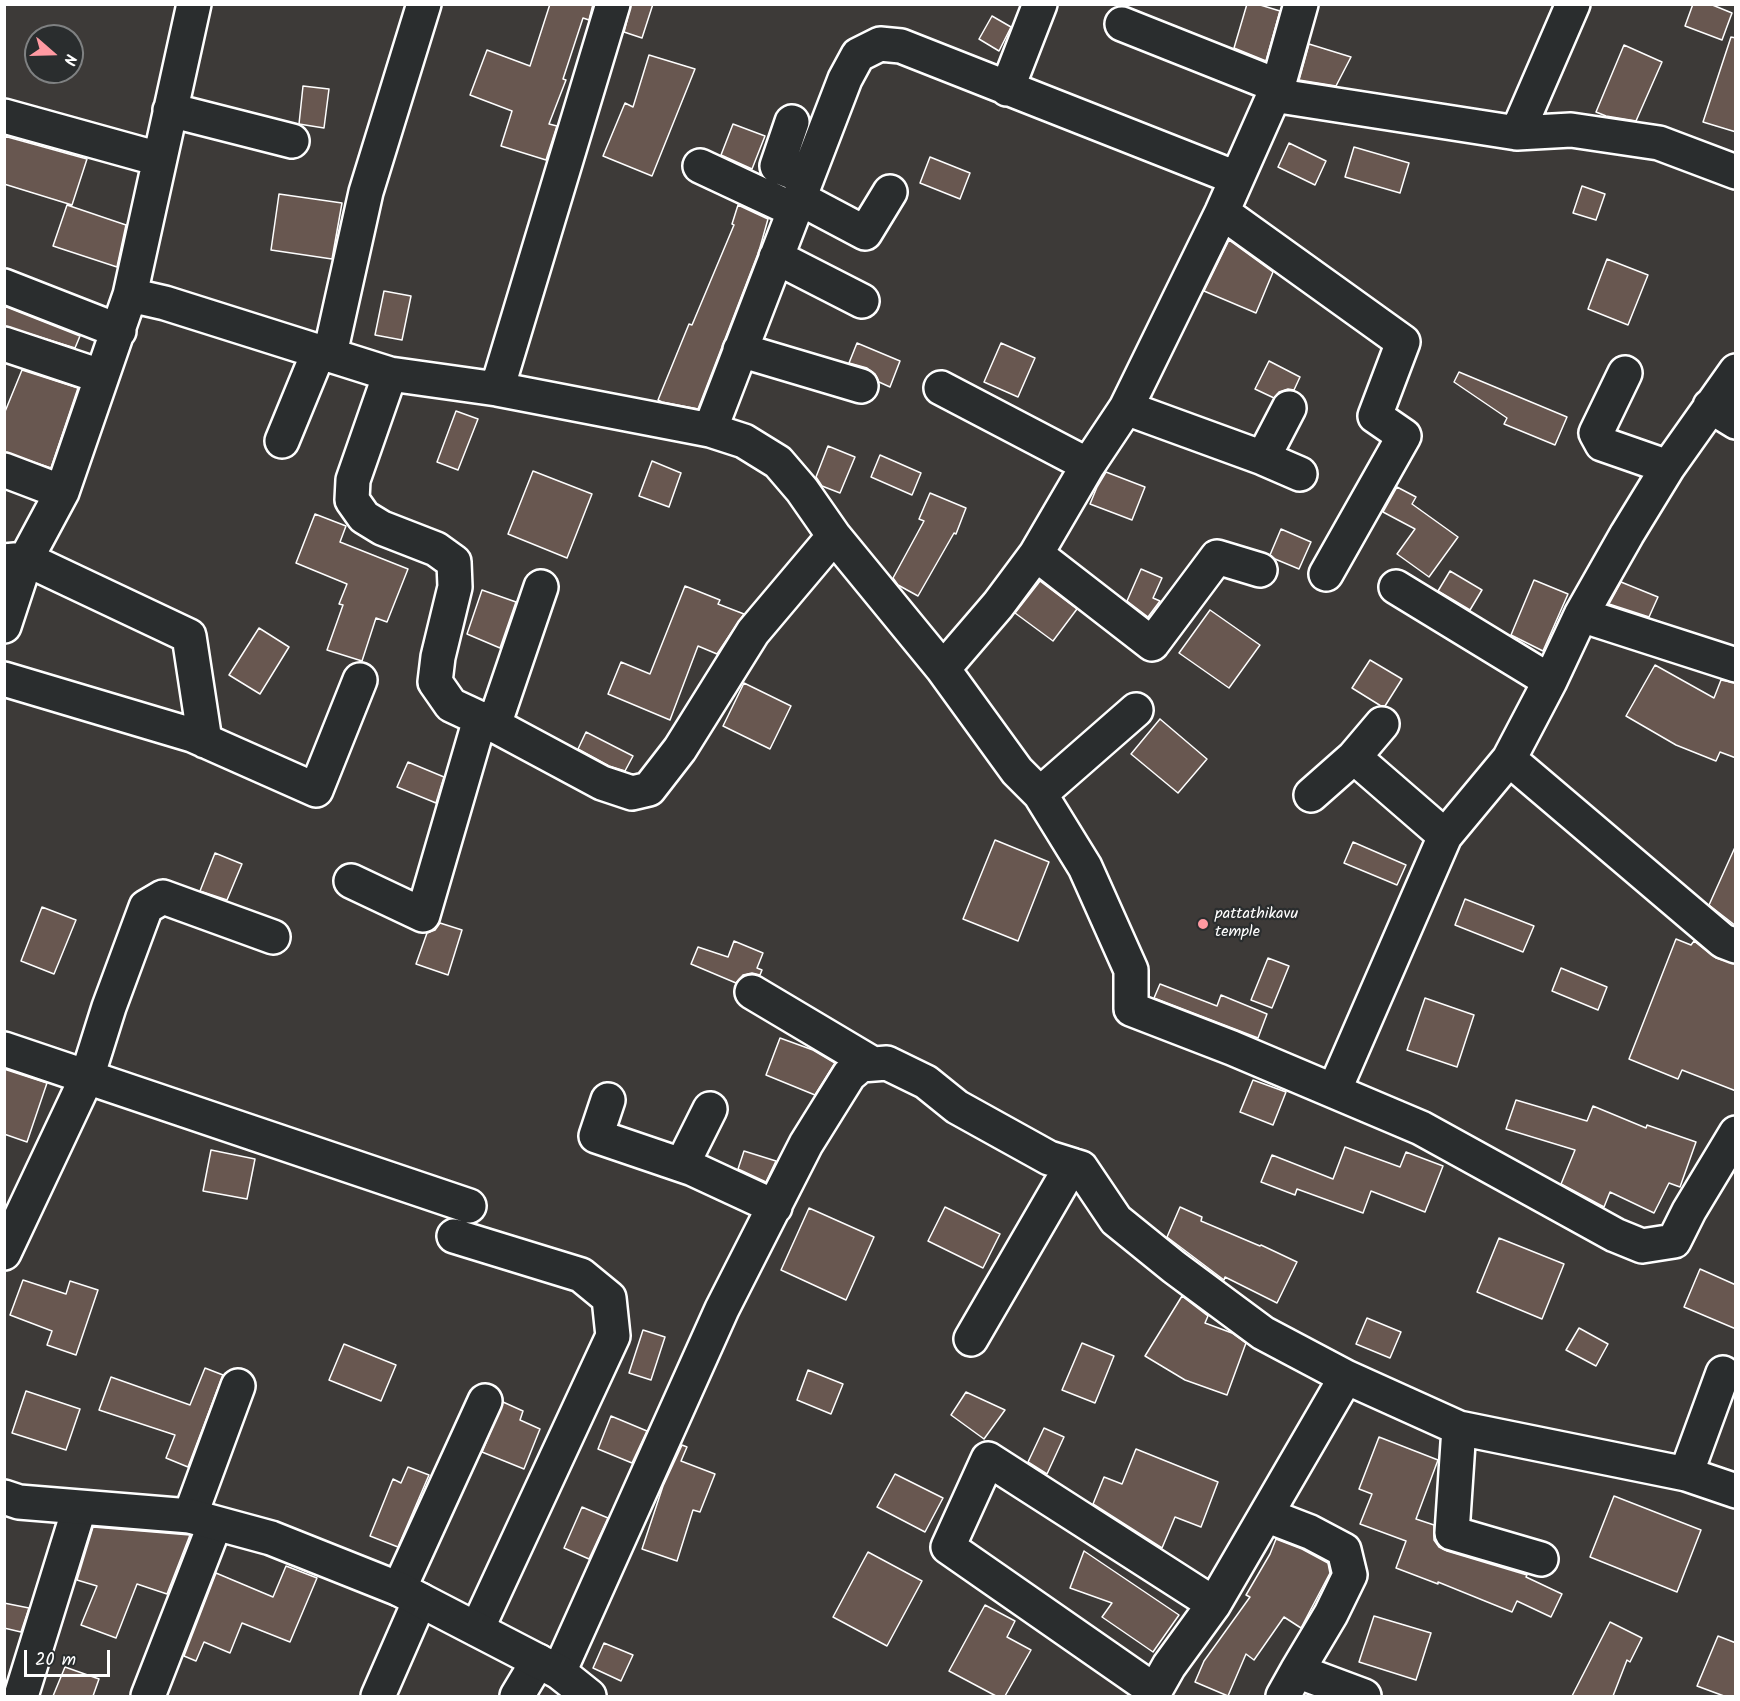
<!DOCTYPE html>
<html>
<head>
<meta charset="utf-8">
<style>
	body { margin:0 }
	#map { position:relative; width:1740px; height:1701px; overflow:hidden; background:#3d3a38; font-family:Kalam,sans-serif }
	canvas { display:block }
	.frame { position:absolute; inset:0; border:6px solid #fff; pointer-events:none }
	.north { position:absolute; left:24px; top:24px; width:60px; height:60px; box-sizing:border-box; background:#2a2d2e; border:2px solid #7f8182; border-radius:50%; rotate:110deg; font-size:16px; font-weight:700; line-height:24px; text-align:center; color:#fff }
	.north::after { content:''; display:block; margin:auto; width:21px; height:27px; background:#ff9aa2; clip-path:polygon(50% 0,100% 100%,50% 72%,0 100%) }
	.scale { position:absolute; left:24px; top:1650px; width:86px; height:27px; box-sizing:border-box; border:3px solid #fff; border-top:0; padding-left:8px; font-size:18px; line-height:21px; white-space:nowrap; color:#fff; -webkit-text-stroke:4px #2a2d2e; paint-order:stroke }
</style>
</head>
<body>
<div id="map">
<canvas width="1740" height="1701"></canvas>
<div class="frame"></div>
<div class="north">N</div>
<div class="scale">20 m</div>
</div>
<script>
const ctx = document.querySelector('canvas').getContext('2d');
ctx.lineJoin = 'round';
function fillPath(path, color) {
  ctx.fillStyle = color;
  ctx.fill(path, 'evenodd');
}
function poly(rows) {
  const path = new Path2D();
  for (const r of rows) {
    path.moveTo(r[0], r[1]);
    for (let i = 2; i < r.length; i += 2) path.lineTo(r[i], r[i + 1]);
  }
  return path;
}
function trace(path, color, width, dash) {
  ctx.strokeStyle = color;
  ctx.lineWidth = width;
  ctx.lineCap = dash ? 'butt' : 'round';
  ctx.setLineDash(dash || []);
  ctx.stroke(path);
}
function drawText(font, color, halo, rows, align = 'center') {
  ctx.font = font + ' Kalam,sans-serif';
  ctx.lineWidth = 4.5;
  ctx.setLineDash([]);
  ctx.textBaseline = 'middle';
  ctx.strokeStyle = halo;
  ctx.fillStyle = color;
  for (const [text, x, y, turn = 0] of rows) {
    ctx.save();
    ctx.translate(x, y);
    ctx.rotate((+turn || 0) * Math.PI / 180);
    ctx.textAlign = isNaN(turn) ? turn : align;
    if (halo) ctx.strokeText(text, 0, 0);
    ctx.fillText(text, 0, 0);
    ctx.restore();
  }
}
const building = poly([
	[550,4,593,4,589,20,583,18,563,79,566,80,549,124,557,126,546,160,501,146,512,111,470,95,487,50,530,66,550,4],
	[631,4,653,4,642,38,624,32,631,4],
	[1247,4,1257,4,1280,11,1266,61,1234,48,1247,4],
	[1693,4,1710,4,1732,13,1722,40,1685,26,1693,4],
	[992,16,1011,27,999,51,979,39,992,16],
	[1731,37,1736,38,1736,132,1703,122,1731,37],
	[1309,44,1351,57,1336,86,1299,80,1309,44],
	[1624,45,1662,62,1636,121,1606,116,1596,112,1624,45],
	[649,55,695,69,652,176,603,156,625,103,633,107,649,55],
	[303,86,329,89,324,128,299,124,303,86],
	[733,124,765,136,752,169,721,155,733,124],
	[4,136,87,159,72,205,4,184,4,136],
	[1289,143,1326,161,1315,185,1278,167,1289,143],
	[1354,147,1409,163,1400,193,1345,177,1354,147],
	[930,157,970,173,960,199,920,183,930,157],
	[1582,186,1605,194,1596,220,1573,213,1582,186],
	[279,194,342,203,332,259,271,250,279,194],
	[67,205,126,225,117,267,53,246,67,205],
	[738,205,768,219,759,251,698,409,662,402,658,400,689,324,692,325,734,225,732,224,738,205],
	[1229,240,1273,272,1256,313,1204,291,1229,240],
	[1607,259,1648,275,1628,325,1588,309,1607,259],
	[384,291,411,296,402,340,375,335,384,291],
	[4,306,80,336,75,348,4,326,4,306],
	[857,343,900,361,890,387,879,382,875,374,867,368,849,363,857,343],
	[1001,343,1035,358,1018,397,984,382,1001,343],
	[1269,361,1300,377,1294,390,1288,389,1279,392,1274,398,1255,389,1269,361],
	[22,370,78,388,51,468,4,452,4,414,22,370],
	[1459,372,1567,417,1555,445,1504,424,1507,418,1454,382,1459,372],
	[456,411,478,419,458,470,437,462,456,411],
	[828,446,855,457,840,493,822,486,816,477,828,446],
	[880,455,921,473,912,495,871,477,880,455],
	[652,461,681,473,669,507,639,496,652,461],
	[533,471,592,494,567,558,508,534,533,471],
	[1106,472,1145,487,1132,520,1090,504,1097,487,1106,472],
	[1397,487,1416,497,1412,504,1458,537,1429,577,1397,554,1415,529,1383,512,1397,487],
	[930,493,966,508,956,534,954,533,918,596,898,585,893,578,924,521,919,519,930,493],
	[315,514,346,526,340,542,408,569,387,622,376,618,362,661,327,650,343,605,339,604,347,584,296,563,315,514],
	[1281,529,1311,542,1299,569,1275,559,1270,555,1281,529],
	[1141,569,1162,578,1153,598,1160,601,1148,617,1127,601,1141,569],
	[1450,571,1482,590,1470,610,1438,591,1450,571],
	[1534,580,1568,594,1543,651,1511,635,1534,580],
	[1040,581,1077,609,1053,641,1015,613,1040,581],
	[1621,582,1658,597,1649,617,1609,604,1621,582],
	[685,586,720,600,718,604,744,614,717,654,698,646,670,720,608,694,621,662,650,674,685,586],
	[482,590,516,602,500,648,467,634,482,590],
	[1210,610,1260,645,1229,688,1179,653,1210,610],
	[259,628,289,647,260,694,229,675,259,628],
	[1370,660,1402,679,1385,706,1381,706,1352,688,1370,660],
	[1655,665,1714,698,1721,680,1736,683,1736,758,1720,752,1716,761,1676,745,1626,716,1655,665],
	[744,683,791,706,770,749,723,726,744,683],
	[1160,719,1207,759,1178,793,1131,754,1160,719],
	[586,732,633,756,625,771,609,766,578,749,586,732],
	[408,762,444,777,436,803,397,787,408,762],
	[995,840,1049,862,1018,941,963,919,995,840],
	[1353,842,1406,865,1397,885,1344,863,1353,842],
	[1736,845,1736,926,1709,905,1736,845],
	[215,853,242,864,227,900,200,891,215,853],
	[1465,899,1534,926,1523,952,1455,925,1465,899],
	[42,907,76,920,54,974,21,961,42,907],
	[440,923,462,930,448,975,416,964,427,933,435,930,440,923],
	[1676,939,1691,945,1694,941,1716,958,1736,964,1736,1091,1682,1070,1678,1079,1629,1059,1676,939],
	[734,941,763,953,757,968,762,970,760,975,752,973,743,975,736,983,691,964,698,947,728,957,734,941],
	[1268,958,1289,966,1272,1008,1251,1000,1268,958],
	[1561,968,1607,987,1598,1010,1552,991,1561,968],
	[1160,984,1217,1006,1221,995,1267,1014,1258,1038,1154,998,1160,984],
	[1425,998,1474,1015,1457,1067,1407,1050,1425,998],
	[780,1038,813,1050,835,1063,815,1095,766,1075,780,1038],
	[4,1069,47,1083,27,1142,4,1134,4,1069],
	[1253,1080,1286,1092,1273,1125,1240,1112,1253,1080],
	[1516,1100,1587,1121,1593,1106,1646,1128,1647,1125,1696,1142,1680,1187,1669,1183,1654,1213,1610,1192,1604,1207,1561,1184,1575,1150,1506,1129,1516,1100],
	[1345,1147,1400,1167,1406,1152,1443,1166,1425,1212,1371,1191,1363,1213,1297,1189,1295,1195,1261,1182,1272,1155,1333,1179,1345,1147],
	[211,1150,255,1159,247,1199,203,1191,211,1150],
	[744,1151,776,1161,766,1182,738,1169,744,1151],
	[945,1207,1000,1234,983,1268,928,1241,945,1207],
	[1180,1207,1202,1217,1201,1221,1260,1246,1261,1245,1297,1262,1277,1303,1225,1277,1224,1280,1167,1237,1180,1207],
	[809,1208,874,1237,846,1300,781,1270,809,1208],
	[1499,1238,1564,1264,1542,1319,1477,1292,1499,1238],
	[1700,1269,1736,1285,1736,1329,1684,1307,1700,1269],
	[23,1280,66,1294,70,1281,98,1290,76,1355,47,1345,52,1331,10,1315,23,1280],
	[1182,1296,1208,1316,1205,1323,1232,1333,1246,1343,1227,1395,1185,1380,1145,1356,1182,1296],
	[1367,1318,1401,1332,1390,1358,1356,1344,1367,1318],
	[1579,1328,1608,1344,1596,1366,1566,1350,1579,1328],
	[643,1330,665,1337,651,1380,629,1373,643,1330],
	[1082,1343,1114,1356,1095,1403,1062,1390,1082,1343],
	[344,1344,396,1365,381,1401,329,1380,344,1344],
	[205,1368,223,1375,188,1467,166,1458,175,1435,99,1410,111,1377,190,1405,205,1368],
	[808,1370,843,1384,831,1414,797,1400,808,1370],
	[26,1391,80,1409,66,1450,12,1433,26,1391],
	[966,1392,1005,1410,984,1439,951,1415,966,1392],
	[503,1402,523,1411,520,1420,540,1429,524,1469,482,1452,503,1402],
	[611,1416,647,1431,632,1463,598,1449,611,1416],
	[1044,1428,1064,1437,1047,1474,1028,1462,1044,1428],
	[1379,1437,1438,1460,1416,1519,1434,1525,1434,1540,1439,1547,1447,1551,1527,1575,1526,1577,1562,1594,1551,1617,1517,1601,1512,1612,1438,1582,1438,1584,1396,1568,1406,1541,1360,1524,1372,1494,1359,1489,1379,1437],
	[682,1445,687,1447,681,1461,715,1474,700,1512,693,1510,677,1561,642,1549,663,1486,682,1445],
	[1136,1449,1218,1482,1201,1527,1175,1517,1162,1548,1093,1504,1104,1477,1122,1484,1136,1449],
	[408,1467,429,1475,398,1547,370,1536,393,1479,401,1483,408,1467],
	[895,1474,943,1498,925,1532,877,1507,895,1474],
	[1614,1496,1701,1530,1677,1592,1590,1557,1614,1496],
	[582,1507,608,1518,589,1559,564,1548,582,1507],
	[93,1527,190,1535,167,1594,137,1584,116,1638,81,1625,97,1586,77,1580,93,1527],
	[1276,1539,1302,1549,1328,1563,1330,1573,1301,1628,1284,1617,1254,1660,1246,1654,1228,1696,1195,1682,1204,1661,1250,1597,1246,1595,1270,1554,1276,1539],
	[1084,1551,1179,1615,1153,1652,1102,1617,1112,1603,1070,1588,1084,1551],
	[868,1552,922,1581,887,1646,833,1617,868,1552],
	[286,1566,317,1578,290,1642,242,1623,230,1653,204,1642,196,1661,184,1656,216,1573,273,1597,286,1566],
	[4,1603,29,1608,21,1632,4,1628,4,1603],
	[985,1605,1015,1621,1007,1637,1031,1650,1005,1696,996,1696,949,1671,985,1605],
	[1374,1616,1431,1633,1416,1680,1359,1662,1374,1616],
	[1610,1622,1642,1638,1630,1662,1627,1660,1613,1696,1572,1696,1610,1622],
	[1718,1636,1736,1643,1736,1696,1724,1696,1697,1686,1718,1636],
	[604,1643,633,1655,621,1681,593,1668,604,1643],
	[65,1667,99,1679,93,1696,53,1696,65,1667]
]);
const minor = poly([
	[1122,24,1278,86],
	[1007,89,1040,4],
	[1273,95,1517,133,1571,130,1659,143,1736,172],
	[170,110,292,141],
	[4,116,159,159],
	[792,122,777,166,807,178],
	[1517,133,1573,4],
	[700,166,794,210],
	[799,198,865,233,890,192],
	[1222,212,1403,342,1375,416,1404,436,1326,574],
	[776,257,862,301],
	[4,286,119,331],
	[130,295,194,4],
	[4,344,100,376],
	[740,350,861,386],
	[330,354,366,192,424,4],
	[1625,373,1596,433,1602,444,1668,467],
	[390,374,353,480,352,500,364,517,382,528,436,549,454,562,455,587,438,657,435,682,451,705,494,725,602,783,632,793,649,789,680,749,753,632,834,536],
	[941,388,1088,465],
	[497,389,613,4],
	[1710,406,1736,422],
	[1126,408,1263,458,1300,474],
	[710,430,845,79,858,55,880,44,901,46,1236,178],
	[282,441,319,351],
	[1263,458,1289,408],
	[4,470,62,492],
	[1036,554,1152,644,1217,557,1260,570],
	[4,561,26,559,189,636,205,741],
	[1396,587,1550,681],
	[1581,615,1736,665],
	[4,626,26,559,62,492,130,295,165,303,390,374,497,389,710,430,744,441,778,462,802,490,834,536,943,669,1017,771,1040,794,1085,867,1131,970,1131,1009,1232,1048,1421,1128,1615,1235,1642,1246,1674,1241,1689,1211,1736,1133],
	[943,669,998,605,1036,554,1088,465,1126,408,1222,212,1278,86,1301,4],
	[4,679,192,735,316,790,360,680],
	[1382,724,1354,757,1445,836],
	[494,725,541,587],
	[1509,759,1723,941,1736,946],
	[1040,794,1136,710],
	[1311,795,1354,757],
	[351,881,423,915,480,719],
	[752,992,873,1064],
	[4,1049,469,1206],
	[1334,1091,1445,836,1509,759,1550,681,1581,615,1627,534,1668,467,1736,371],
	[608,1100,596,1136,693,1169,775,1207],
	[682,1165,710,1109],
	[454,1236,581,1275,609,1298,613,1336,477,1629],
	[4,1253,87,1077,109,1007,146,907,163,897,273,937],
	[971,1339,1072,1165],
	[1459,1428,1452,1533,1541,1559],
	[1686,1474,1723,1373],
	[1266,1515,1310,1532,1344,1550,1350,1575,1331,1614,1297,1671,1364,1696],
	[190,1516,238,1386],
	[399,1589,485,1401],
	[559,1672,722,1309,806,1144,849,1075,861,1065,887,1063,926,1082,957,1107,1049,1158,1081,1168,1116,1220,1174,1267,1263,1333,1346,1377,1459,1428,1686,1474,1736,1491],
	[1155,1691,948,1547,988,1459,1214,1604],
	[21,1696,79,1509],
	[148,1696,215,1524],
	[378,1696,420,1600],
	[517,1696,538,1661],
	[1152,1696,1169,1666,1214,1604,1346,1377],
	[1283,1696,1297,1671]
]);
const tertiary = poly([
	[4,1497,19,1502,190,1516,271,1538,399,1589,559,1672,589,1696]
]);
const markers = [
	[1203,924,6,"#ff9aa2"]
];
const poiNames = [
	["pattathikavu",1215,915],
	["temple",1215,933]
];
fillPath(building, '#685750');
trace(building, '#fff', 1.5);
trace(minor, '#fff', 38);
trace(tertiary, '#fff', 38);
trace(minor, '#2a2d2e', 33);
trace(tertiary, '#2a2d2e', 33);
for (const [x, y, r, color] of markers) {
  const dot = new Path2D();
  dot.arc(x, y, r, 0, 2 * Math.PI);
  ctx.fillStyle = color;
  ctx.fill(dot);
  trace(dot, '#2a2d2e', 2);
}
drawText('16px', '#fff', '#2a2d2e', poiNames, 'left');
</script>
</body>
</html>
